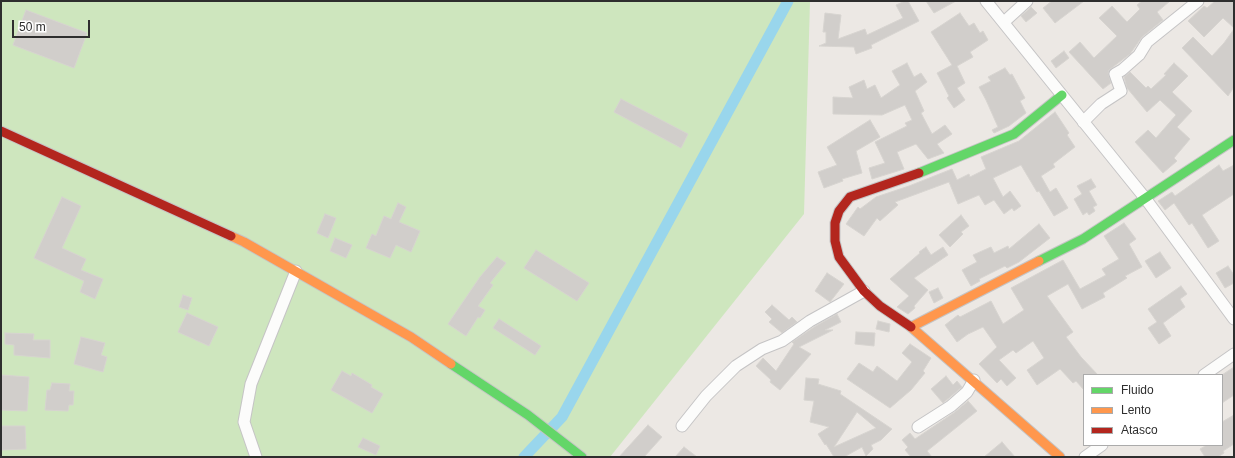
<!DOCTYPE html>
<html>
<head>
<meta charset="utf-8">
<style>
	body { margin:0 }
	#map { position:relative; width:1235px; height:458px; overflow:hidden; background:#ece8e4; font-family:Arial,sans-serif }
	canvas { display:block }
	.frame { position:absolute; inset:0; border:2px solid #2e2e2e; pointer-events:none }
	.legend { position:absolute; left:1083px; top:374px; width:140px; height:72px; box-sizing:border-box; background:#fff; border:1px solid #ababab; margin:0; padding:5px 7px; list-style:none; font-size:12px; color:#2e2e2e }
	.legend li { display:flex; align-items:center; gap:8px; height:20px }
	.legend b { width:20px; border:1px solid #ababab }
	.scale { position:absolute; left:12px; top:20px; width:78px; height:18px; box-sizing:border-box; border:2px solid #2e2e2e; border-top:0; padding-left:5px; font-size:12px; line-height:14px; white-space:nowrap; color:#2e2e2e; -webkit-text-stroke:3px #fff; paint-order:stroke }
</style>
</head>
<body>
<div id="map">
<canvas width="1235" height="458"></canvas>
<div class="frame"></div>
<ul class="legend">
<li><b style="height:5px;background:#63d668"></b>Fluido</li>
<li><b style="height:5px;background:#ff974d"></b>Lento</li>
<li><b style="height:5px;background:#b3261e"></b>Atasco</li>
</ul>
<div class="scale">50 m</div>
</div>
<script>
const ctx = document.querySelector('canvas').getContext('2d');
ctx.lineJoin = 'round';
function fillPath(path, color) {
  ctx.fillStyle = color;
  ctx.fill(path, 'evenodd');
}
function poly(rows) {
  const path = new Path2D();
  for (const r of rows) {
    path.moveTo(r[0], r[1]);
    for (let i = 2; i < r.length; i += 2) path.lineTo(r[i], r[i + 1]);
  }
  return path;
}
function trace(path, color, width, dash) {
  ctx.strokeStyle = color;
  ctx.lineWidth = width;
  ctx.lineCap = dash ? 'butt' : 'round';
  ctx.setLineDash(dash || []);
  ctx.stroke(path);
}
const green = poly([
	[1,1,810,1,804,214,610,457,1,457]
]);
const canal = poly([
	[524,457,562,417,788,1]
]);
const building = poly([
	[905,1,908,1,919,21,871,45,872,48,856,54,854,47,819,46,826,43,826,32,823,32,825,13,841,15,838,39,865,29,867,35,903,18,896,5,905,1],
	[926,1,956,1,934,13,926,1],
	[1052,1,1084,1,1055,23,1043,8,1052,1],
	[1142,1,1170,1,1157,12,1163,20,1142,37,1130,54,1109,70,1108,73,1111,83,1103,89,1069,52,1080,42,1094,58,1117,36,1099,18,1112,6,1127,22,1140,9,1137,5,1142,1],
	[1215,1,1234,1,1234,28,1223,18,1204,37,1188,21,1204,6,1207,8,1215,1],
	[1031,7,1037,13,1026,22,1021,16,1031,7],
	[26,10,87,33,74,68,13,45,26,10],
	[960,13,969,26,974,23,980,33,983,31,988,40,970,52,973,57,957,66,965,83,957,88,965,100,954,108,947,98,949,96,937,73,952,65,931,32,960,13],
	[1234,29,1234,87,1228,96,1182,48,1193,37,1212,56,1224,43,1234,29],
	[1064,51,1069,58,1056,68,1051,61,1064,51],
	[907,63,914,77,921,73,927,82,915,91,924,111,921,113,932,134,945,125,952,134,937,144,944,153,928,159,916,144,897,152,904,169,872,179,869,168,885,163,875,142,907,126,905,123,912,120,905,105,882,115,833,114,833,97,853,98,849,87,864,80,867,89,875,85,881,98,900,85,892,71,907,63],
	[1174,63,1188,76,1172,92,1192,111,1177,127,1190,139,1174,158,1177,161,1163,173,1135,142,1148,130,1156,138,1176,115,1160,100,1147,112,1127,88,1124,77,1130,72,1146,88,1148,86,1151,89,1166,75,1164,74,1174,63],
	[1005,68,1010,75,1012,74,1025,98,1020,101,1026,113,1009,126,994,133,992,130,998,127,986,100,979,87,991,81,988,77,1005,68],
	[621,99,688,134,681,148,614,112,621,99],
	[1055,112,1069,133,1067,135,1075,147,1053,164,1055,167,1041,176,1050,192,1056,188,1068,208,1054,216,1039,191,1037,192,1021,165,993,178,1003,197,1010,191,1021,206,1014,211,1012,208,1004,214,994,200,985,205,979,195,958,204,949,182,895,202,898,205,880,221,877,218,864,236,846,224,858,207,860,209,876,197,909,186,952,169,957,180,969,174,970,177,986,169,981,157,1019,141,1055,112],
	[870,120,880,137,856,151,862,173,842,179,843,181,824,188,818,172,837,165,827,147,870,120],
	[1219,165,1223,171,1234,165,1234,194,1202,215,1219,241,1208,248,1192,223,1189,225,1174,203,1165,210,1158,201,1172,192,1175,196,1219,165],
	[1091,179,1096,187,1089,191,1097,205,1093,207,1095,211,1089,215,1087,212,1083,215,1074,199,1082,194,1077,186,1091,179],
	[62,197,81,206,62,248,86,259,81,270,103,279,95,299,80,292,84,281,34,258,62,197],
	[398,203,406,207,399,222,420,231,411,252,396,245,390,258,366,248,372,234,376,236,384,216,391,219,398,203],
	[325,214,336,218,328,238,317,233,325,214],
	[961,215,969,226,961,232,963,234,950,247,939,235,961,215],
	[1124,223,1136,239,1129,244,1142,267,1125,276,1127,278,1103,293,1105,297,1082,309,1068,284,1047,296,1073,332,1066,337,1081,357,1098,375,1084,375,1084,390,1076,381,1073,383,1060,369,1037,385,1027,370,1044,358,1033,341,1016,353,1013,350,999,360,1016,378,1007,386,1001,379,997,383,979,364,997,347,983,327,968,334,957,342,945,325,958,315,960,317,991,301,1003,324,1024,310,1011,288,1063,260,1080,289,1106,275,1102,269,1119,259,1104,236,1124,223],
	[1039,224,1050,238,1019,262,1007,268,1005,266,979,279,980,281,971,286,962,270,977,262,973,255,991,247,994,253,1008,246,1009,249,1039,224],
	[335,238,352,245,346,258,330,251,335,238],
	[926,247,931,255,943,247,948,255,914,278,928,290,914,306,915,308,908,314,897,307,909,296,890,279,920,253,919,252,926,247],
	[536,250,589,283,577,301,524,268,536,250],
	[1160,252,1171,268,1156,278,1145,261,1160,252],
	[497,257,506,263,490,283,493,285,478,306,485,310,480,318,478,317,466,336,448,324,480,277,497,257],
	[1228,266,1234,275,1234,283,1225,288,1216,273,1228,266],
	[827,273,844,284,830,302,815,291,827,273],
	[1181,286,1187,294,1180,299,1185,307,1163,323,1171,336,1159,344,1148,328,1157,322,1148,309,1181,286],
	[938,288,943,298,934,303,929,292,938,288],
	[183,295,192,298,188,310,179,307,183,295],
	[772,305,789,320,792,317,797,322,782,333,769,322,772,319,765,312,772,305],
	[187,313,218,327,209,346,178,332,187,313],
	[837,314,841,322,825,330,833,330,799,347,811,354,780,390,770,382,771,380,756,366,763,358,776,371,794,344,792,342,814,327,837,314],
	[499,319,541,346,535,355,493,328,499,319],
	[878,321,890,324,889,332,876,329,878,321],
	[856,332,875,333,874,346,855,344,856,332],
	[5,333,34,334,33,340,50,340,50,358,14,355,14,345,5,344,5,333],
	[81,337,105,343,101,355,107,357,103,372,74,364,81,337],
	[910,344,931,358,923,371,925,373,911,390,890,408,847,379,859,363,873,372,877,366,897,381,912,362,902,353,910,344],
	[1234,367,1234,395,1222,403,1222,375,1234,367],
	[342,371,351,376,352,373,372,385,371,387,383,394,372,413,331,390,342,371],
	[1,375,29,377,27,411,1,410,1,375],
	[946,376,953,385,957,381,962,387,943,403,931,389,946,376],
	[806,378,819,379,818,384,841,391,840,394,892,429,881,440,871,445,873,449,866,456,862,447,844,457,834,457,826,444,825,445,818,434,829,427,810,422,814,401,804,400,806,378],
	[857,412,876,428,834,447,857,412],
	[52,383,70,384,69,391,74,391,73,405,69,405,68,411,45,410,47,390,50,390,52,383],
	[968,401,977,411,927,451,932,457,911,457,905,450,908,447,902,440,910,433,915,439,955,412,968,401],
	[1234,415,1234,444,1223,451,1224,453,1218,457,1205,457,1200,449,1207,445,1222,445,1222,422,1234,415],
	[648,425,662,437,644,457,619,457,648,425],
	[1,426,25,426,26,449,2,450,1,426],
	[363,438,380,446,376,455,358,447,363,438],
	[1002,442,1015,457,984,457,1002,442],
	[684,447,697,457,675,457,684,447]
]);
const street = poly([
	[986,1,1145,198,1234,319],
	[1004,22,1027,1],
	[1083,122,1101,104,1121,91,1115,74,1122,70,1139,55,1147,42,1198,1],
	[1204,375,1234,354],
	[682,426,706,396,736,366,762,349,782,341,810,321,864,291],
	[918,427,951,406,967,392,974,380],
	[256,457,244,422,251,384,296,271],
	[1085,457,1102,445]
]);
const fast = poly([
	[919,173,1014,134,1062,95],
	[1039,261,1083,239,1234,140],
	[451,364,528,415,582,457]
]);
const slow = poly([
	[231,236,244,242,411,337,451,364],
	[1039,261,911,327,1060,457]
]);
const jam = poly([
	[1,131,231,236],
	[911,327,880,306,864,291,839,257,835,241,835,223,839,211,850,197,919,173]
]);
fillPath(green, '#cee6be');
trace(canal, '#99d6ec', 11);
fillPath(building, '#d1cecb');
trace(building, '#d7d4d0', 1);
trace(street, '#c5c4c5', 13);
trace(fast, '#c5c4c5', 11);
trace(slow, '#c5c4c5', 11);
trace(jam, '#c5c4c5', 11);
trace(street, '#fcfcfb', 11);
trace(fast, '#63d668', 9);
trace(slow, '#ff974d', 9);
trace(jam, '#b3261e', 9);
</script>
</body>
</html>
